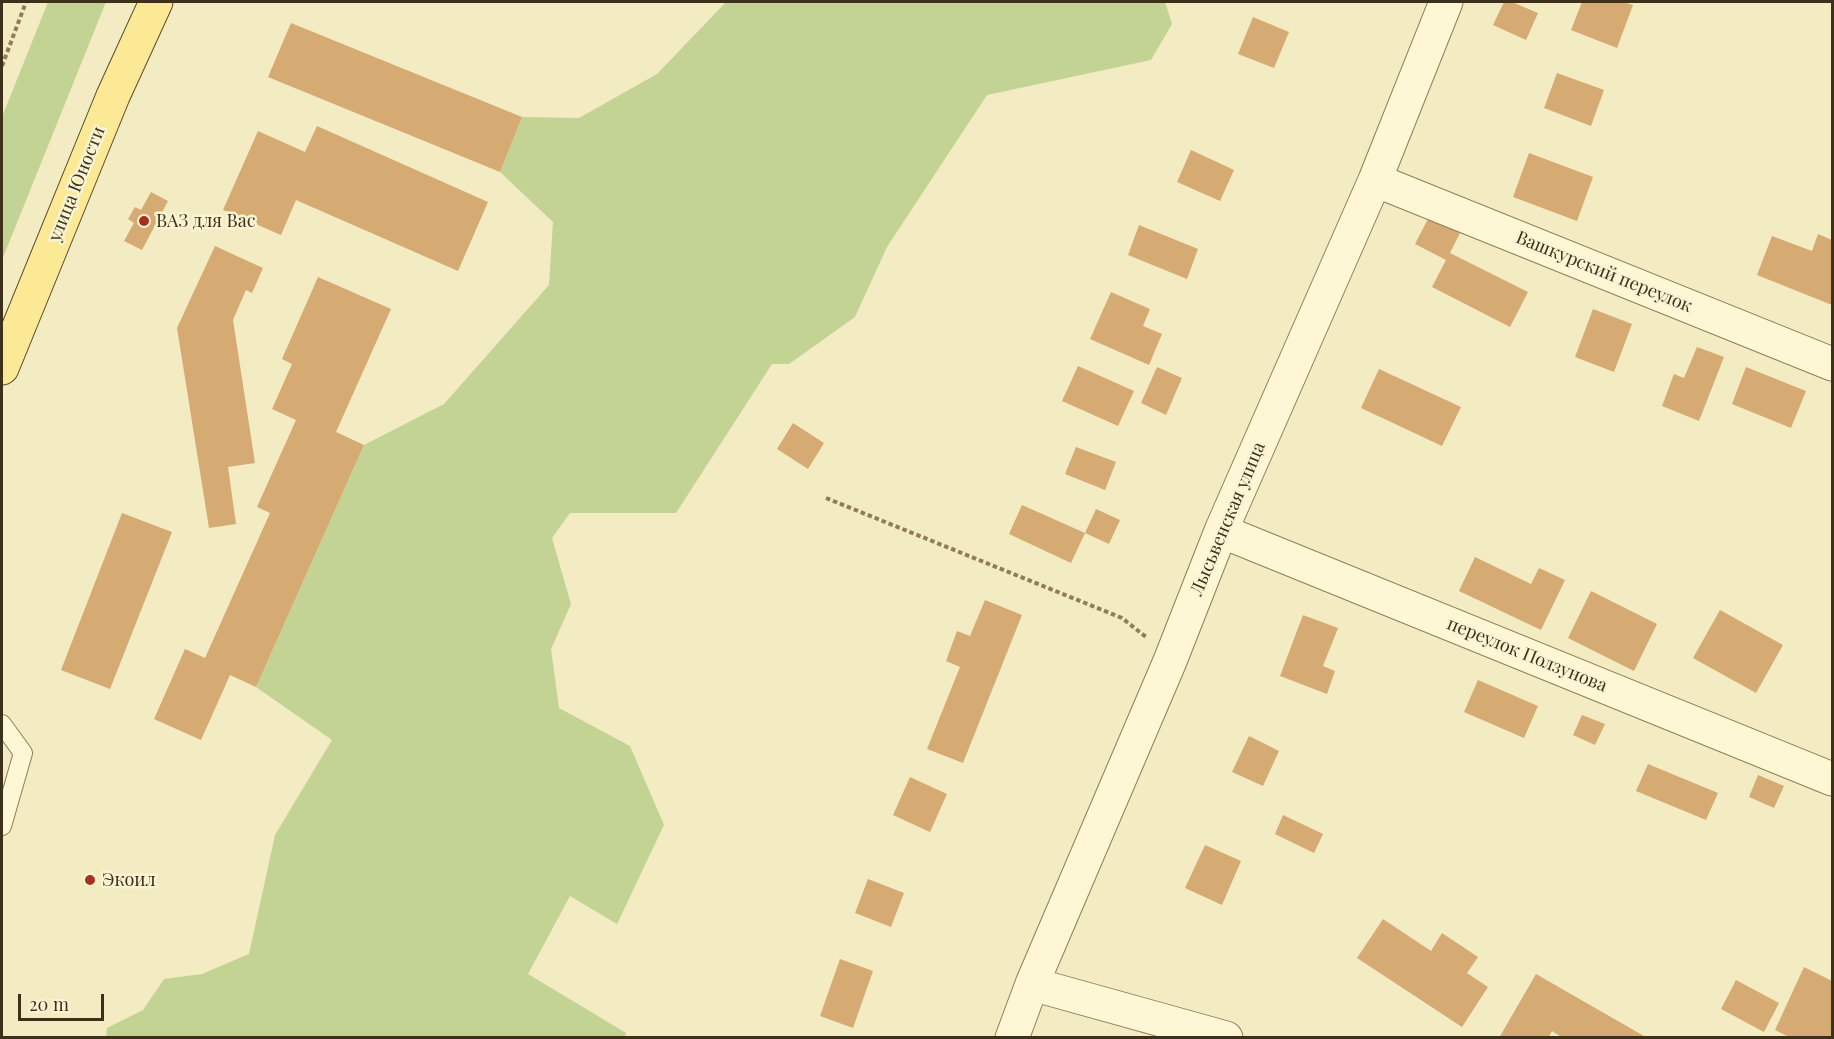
<!DOCTYPE html>
<html>
<head>
<meta charset="utf-8">
<style>
	body { margin:0 }
	#map { position:relative; width:1834px; height:1039px; overflow:hidden; background:#f3ebc2; font-family:"Playfair Display",serif }
	canvas { display:block }
	.frame { position:absolute; inset:0; border:3px solid #3e311c; pointer-events:none }
	.scale { position:absolute; left:18px; top:994px; width:86px; height:27px; box-sizing:border-box; border:3px solid #3e311c; border-top:0; padding-left:8px; font-size:18px; line-height:21px; white-space:nowrap; color:#3e311c; -webkit-text-stroke:4px #faf4d2; paint-order:stroke }
</style>
</head>
<body>
<div id="map">
<canvas width="1834" height="1039"></canvas>
<div class="frame"></div>
<div class="scale">20 m</div>
</div>
<script>
const ctx = document.querySelector('canvas').getContext('2d');
ctx.lineJoin = 'round';
function fillPath(path, color) {
  ctx.fillStyle = color;
  ctx.fill(path, 'evenodd');
}
function poly(rows) {
  const path = new Path2D();
  for (const r of rows) {
    path.moveTo(r[0], r[1]);
    for (let i = 2; i < r.length; i += 2) path.lineTo(r[i], r[i + 1]);
  }
  return path;
}
function trace(path, color, width, dash) {
  ctx.strokeStyle = color;
  ctx.lineWidth = width;
  ctx.lineCap = dash ? 'butt' : 'round';
  ctx.setLineDash(dash || []);
  ctx.stroke(path);
}
function drawText(font, color, halo, rows, align = 'center') {
  ctx.font = font + ' "Playfair Display",serif';
  ctx.lineWidth = 5;
  ctx.setLineDash([]);
  ctx.textBaseline = 'middle';
  ctx.strokeStyle = halo;
  ctx.fillStyle = color;
  for (const [text, x, y, turn = 0] of rows) {
    ctx.save();
    ctx.translate(x, y);
    ctx.rotate((+turn || 0) * Math.PI / 180);
    ctx.textAlign = isNaN(turn) ? turn : align;
    if (halo) ctx.strokeText(text, 0, 0);
    ctx.fillText(text, 0, 0);
    ctx.restore();
  }
}
const green = poly([
	[48,2,106,2,2,260,2,117],
	[726,2,1165,2,1172,24,1151,60,987,95,887,247,855,317,789,364,772,364,676,513,570,513,552,538,571,604,551,649,559,708,630,746,664,825,617,924,570,896,528,974,626,1033,625,1037,106,1038,107,1028,143,1010,164,979,202,974,249,954,275,835,332,740,256,687,364,445,444,404,549,285,553,222,500,172,522,117,579,118,657,74]
]);
const building = poly([
	[1504,2,1512,2,1538,13,1526,40,1493,25],
	[1582,2,1623,2,1633,5,1617,48,1571,30],
	[1253,17,1289,32,1274,68,1238,54],
	[291,23,522,117,500,172,268,77],
	[1557,73,1604,90,1591,126,1544,108],
	[317,126,488,202,458,271,296,200,281,235,223,210,258,131,305,152],
	[1191,150,1234,170,1220,201,1177,182],
	[1529,153,1593,177,1577,221,1513,197],
	[151,192,168,201,142,250,124,241,134,223,128,219,135,207,141,210],
	[1429,217,1460,233,1450,253,1528,292,1510,327,1432,287,1446,260,1415,244],
	[1139,225,1198,249,1187,279,1128,255],
	[1818,234,1832,240,1832,305,1757,275,1772,236,1812,251],
	[215,246,263,268,252,293,246,290,233,320,255,463,228,467,236,524,209,528,177,328],
	[318,277,391,309,336,432,364,445,256,687,230,675,201,740,154,719,185,649,205,658,270,513,257,507,296,420,272,409,292,364,282,359],
	[1111,292,1150,309,1143,326,1162,334,1149,365,1090,339],
	[1593,309,1632,324,1614,372,1575,357],
	[1697,347,1724,357,1699,421,1662,406,1674,374,1684,378],
	[1078,366,1134,391,1118,426,1062,401],
	[1157,367,1182,378,1166,415,1141,403],
	[1746,367,1806,391,1791,428,1732,404],
	[1379,369,1461,407,1442,446,1361,408],
	[793,423,824,443,808,469,777,449],
	[1076,447,1116,462,1105,490,1065,474],
	[1022,505,1085,533,1071,563,1009,534],
	[1096,509,1120,520,1109,544,1085,533],
	[122,513,172,532,110,689,61,670],
	[1475,557,1531,584,1539,568,1565,580,1541,630,1459,591],
	[1591,591,1657,624,1634,671,1568,638],
	[985,600,1022,615,963,763,927,749,960,667,946,661,957,631,970,636],
	[1720,610,1783,645,1756,693,1693,658],
	[1303,615,1338,628,1323,666,1335,671,1327,694,1280,676],
	[1478,680,1538,706,1524,738,1464,712],
	[1582,715,1605,724,1595,745,1573,735],
	[1249,736,1279,751,1263,786,1232,772],
	[1648,764,1718,793,1706,820,1636,791],
	[1758,775,1784,786,1774,808,1749,797],
	[910,777,947,794,930,832,893,815],
	[1283,815,1323,834,1314,853,1275,834],
	[1205,845,1241,861,1222,905,1185,888],
	[868,879,904,893,891,927,855,913],
	[1383,919,1431,951,1442,933,1478,957,1467,973,1488,987,1462,1027,1357,958],
	[840,959,873,971,853,1028,820,1016],
	[1804,967,1832,981,1832,1038,1791,1038,1775,1030],
	[1536,974,1644,1036,1642,1038,1563,1038,1552,1031,1548,1038,1499,1038],
	[1736,980,1779,1003,1764,1032,1721,1009]
]);
const path = poly([
	[2,66,26,2],
	[826,498,1122,618,1146,637]
]);
const lane = poly([
	[2,724,23,753,2,826]
]);
const street = poly([
	[1375,180,1832,364],
	[1221,531,1832,779],
	[1032,984,1226,1038],
	[1012,1038,1032,984,1170,661,1221,531,1375,180,1446,2]
]);
const primary = poly([
	[2,368,113,96,156,2]
]);
const markers = [
	[144,221,6,"#a6311f"],
	[90,880,6,"#a6311f"]
];
const streetNames = [
	["улица Юности",77,184,-68],
	["Вашкурский переулок",1604,272,22],
	["Лысьвенская улица",1228,519,-67],
	["переулок Ползунова",1527,655,22]
];
const poiNames = [
	["ВАЗ для Вас",156,221],
	["Экоил",102,880]
];
fillPath(green, '#c3d394');
fillPath(building, '#d6aa73');
trace(lane, '#907d56', 20);
trace(street, '#907d56', 35);
trace(primary, '#5d492b', 35);
trace(path, '#907d56', 4, [4.5, 3]);
trace(lane, '#fdf7d6', 18);
trace(street, '#fdf7d6', 33);
trace(primary, '#fbe995', 33);
for (const [x, y, r, color] of markers) {
  const dot = new Path2D();
  dot.arc(x, y, r, 0, 2 * Math.PI);
  ctx.fillStyle = color;
  ctx.fill(dot);
  trace(dot, '#faf4d2', 2);
}
drawText('18px', '#3e311c', '#faf4d2', streetNames);
drawText('18px', '#3e311c', '#faf4d2', poiNames, 'left');
</script>
</body>
</html>
